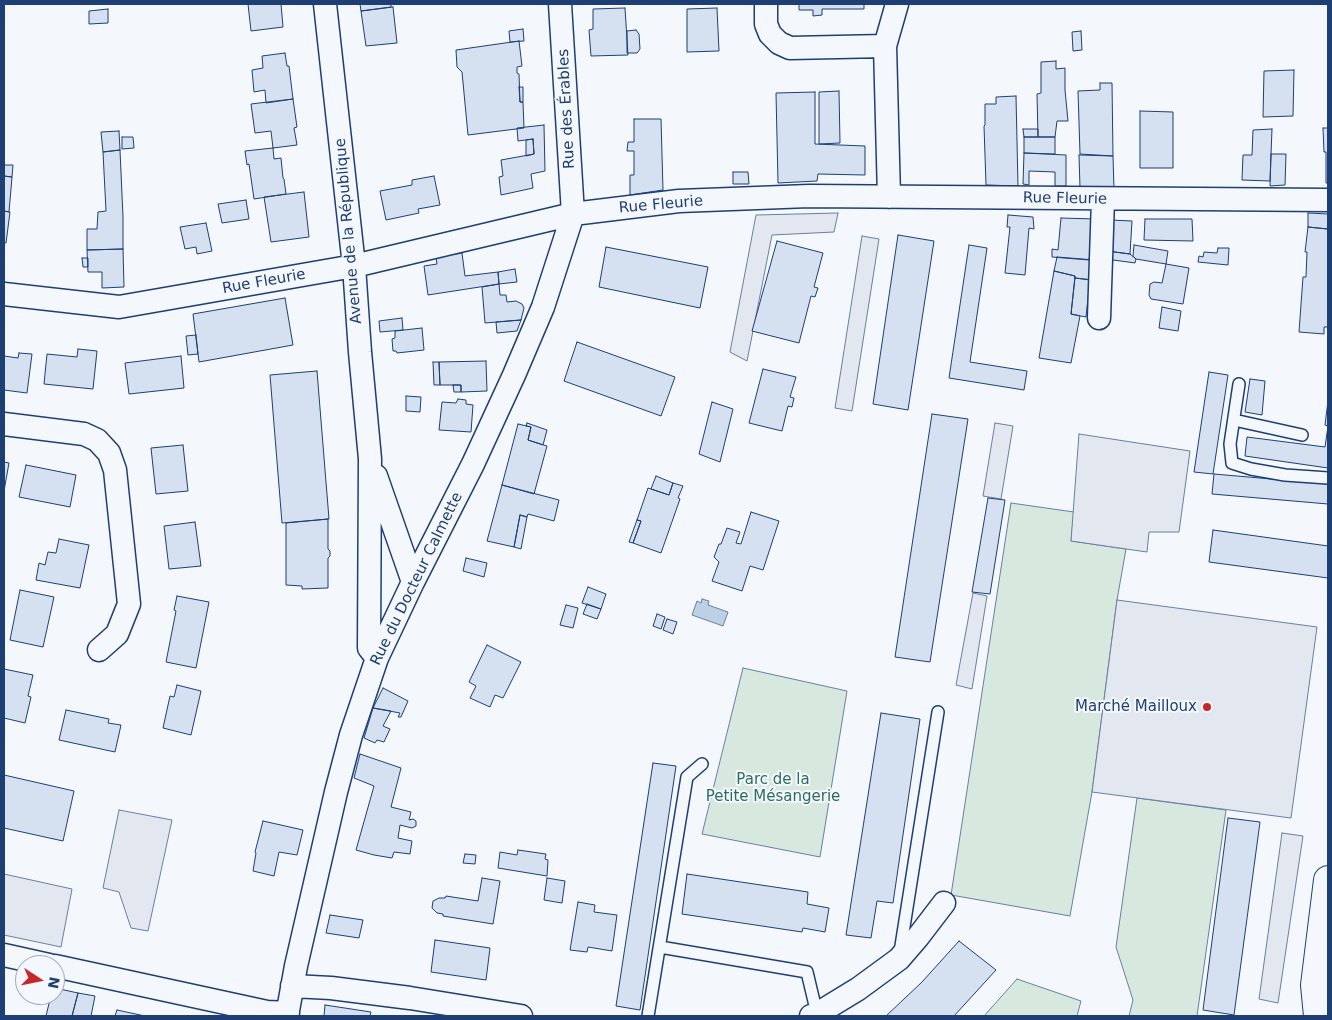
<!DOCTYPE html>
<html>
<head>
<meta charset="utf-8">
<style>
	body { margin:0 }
	#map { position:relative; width:1332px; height:1020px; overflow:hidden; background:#f4f7fb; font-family:"DejaVu Sans",sans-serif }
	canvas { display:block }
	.frame { position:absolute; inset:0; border:5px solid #1d3f73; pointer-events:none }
	.north { position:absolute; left:15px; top:955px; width:50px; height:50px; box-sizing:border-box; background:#f4f7fb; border:1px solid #9eadc5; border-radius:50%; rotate:101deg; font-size:14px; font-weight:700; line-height:20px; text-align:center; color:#1d3f73 }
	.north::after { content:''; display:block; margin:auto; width:18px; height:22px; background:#c62828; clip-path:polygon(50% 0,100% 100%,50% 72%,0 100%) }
</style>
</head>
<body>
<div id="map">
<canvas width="1332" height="1020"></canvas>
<div class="frame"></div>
<div class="north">N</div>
</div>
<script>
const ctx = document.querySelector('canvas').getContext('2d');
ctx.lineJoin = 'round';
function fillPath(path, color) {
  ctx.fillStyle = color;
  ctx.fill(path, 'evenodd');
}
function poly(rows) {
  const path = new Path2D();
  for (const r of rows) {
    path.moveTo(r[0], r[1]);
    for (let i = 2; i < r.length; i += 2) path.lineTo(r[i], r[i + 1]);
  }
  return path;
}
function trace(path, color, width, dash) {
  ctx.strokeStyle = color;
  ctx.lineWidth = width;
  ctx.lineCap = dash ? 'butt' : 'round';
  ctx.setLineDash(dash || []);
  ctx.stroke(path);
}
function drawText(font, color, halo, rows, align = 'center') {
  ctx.font = font + ' "DejaVu Sans",sans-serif';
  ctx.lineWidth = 4;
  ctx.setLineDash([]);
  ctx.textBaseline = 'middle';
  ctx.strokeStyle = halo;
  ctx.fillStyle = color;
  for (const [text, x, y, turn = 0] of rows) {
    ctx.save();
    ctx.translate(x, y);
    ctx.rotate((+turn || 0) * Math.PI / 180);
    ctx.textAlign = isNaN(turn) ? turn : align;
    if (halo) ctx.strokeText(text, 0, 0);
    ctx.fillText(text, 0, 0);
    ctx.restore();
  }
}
const green = poly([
	[1011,503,1074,512,1071,541,1126,549,1117,600,1092,792,1070,916,951,895,1011,503],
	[743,668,847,691,820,857,702,834,743,668],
	[1137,798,1226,810,1197,1016,1129,1016,1133,1000,1116,947,1137,798],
	[1017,979,1081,1001,1077,1016,984,1016,1017,979]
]);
const parking = poly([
	[838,213,834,232,772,235,747,361,730,352,756,215,838,213],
	[862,236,879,239,852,411,835,408,862,236],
	[995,423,1013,426,1001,499,983,496,995,423],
	[1079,434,1190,451,1179,532,1149,532,1147,552,1071,541,1079,434],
	[973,593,987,596,972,689,956,685,973,593],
	[1117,600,1317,627,1291,818,1092,792,1117,600],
	[119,810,172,820,148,931,131,928,119,892,103,888,119,810],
	[1282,833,1303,836,1278,1003,1259,999,1282,833],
	[4,874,72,889,61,947,4,935,4,874]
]);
const water = poly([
	[702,599,709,601,708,605,728,612,723,626,692,615,697,601,701,603,702,599]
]);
const building = poly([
	[248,4,281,4,283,27,251,31,248,4],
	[360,4,391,4,391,7,361,11,360,4],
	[799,4,864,4,864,9,822,9,822,15,813,16,813,10,799,10,799,4],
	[393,7,397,43,366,46,361,11,393,7],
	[625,8,628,55,591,56,589,30,593,29,593,9,625,8],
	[717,8,719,51,687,52,687,9,717,8],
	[108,9,108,23,89,24,89,11,108,9],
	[523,29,524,41,510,42,509,31,523,29],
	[636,30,639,34,640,49,637,53,627,53,627,31,636,30],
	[1081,31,1082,50,1073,51,1072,32,1081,31],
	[519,41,522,66,517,67,517,73,519,74,520,102,523,102,524,128,468,135,462,72,457,67,456,50,519,41],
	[285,53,287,66,289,66,293,99,266,103,265,90,254,92,252,70,263,68,262,56,285,53],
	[1056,61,1056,69,1065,68,1065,90,1068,121,1057,121,1055,137,1038,137,1037,94,1041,93,1041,62,1056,61],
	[1294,70,1293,116,1263,117,1264,71,1294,70],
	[1100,83,1112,83,1113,156,1080,154,1078,91,1100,90,1100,83],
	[519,87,523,87,523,102,520,102,519,87],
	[839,91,840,143,819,144,819,92,839,91],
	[815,92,815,144,865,146,865,175,818,174,817,181,778,183,776,93,815,92],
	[1016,96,1018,186,986,185,984,126,985,125,985,104,996,104,996,97,1016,96],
	[293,99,297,127,294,128,297,145,273,148,271,131,255,133,251,104,293,99],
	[1140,111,1173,112,1173,168,1140,168,1140,111],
	[634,119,661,119,663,190,630,195,630,175,634,175,634,151,627,151,628,142,634,142,634,119],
	[544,125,545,171,531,174,533,188,501,195,499,177,503,176,501,160,534,154,533,139,518,141,517,128,544,125],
	[1323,128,1328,128,1328,183,1326,183,1326,152,1324,152,1323,128],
	[1023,129,1038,129,1038,137,1024,137,1023,129],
	[1272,129,1270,181,1242,180,1243,155,1252,155,1253,130,1272,129],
	[119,131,120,150,103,152,101,132,119,131],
	[122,137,133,137,134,148,122,149,122,137],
	[1024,137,1055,137,1055,154,1024,153,1024,137],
	[533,139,534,154,526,156,526,140,533,139],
	[273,148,274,159,281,158,283,178,284,179,286,194,254,199,249,164,247,165,245,151,273,148],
	[120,150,123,217,123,249,87,250,87,229,97,229,98,212,106,211,103,152,120,150],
	[1024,153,1066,155,1066,186,1055,186,1055,172,1029,171,1029,185,1023,184,1024,153],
	[1271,154,1286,154,1285,185,1270,186,1271,154],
	[1079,155,1113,156,1114,190,1080,188,1079,155],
	[4,165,13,165,12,177,4,176,4,165],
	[733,172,748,172,749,184,733,184,733,172],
	[4,176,12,177,9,212,4,211,4,176],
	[434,176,440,205,418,209,419,213,386,220,380,191,412,185,412,180,434,176],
	[304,192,309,237,271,242,264,197,304,192],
	[246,200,249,219,222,223,218,204,246,200],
	[4,211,10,212,6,243,4,243,4,211],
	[1308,213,1328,214,1328,229,1308,227,1308,213],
	[1008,215,1033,217,1034,229,1029,228,1025,275,1005,273,1010,227,1007,227,1008,215],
	[1061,218,1095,219,1089,260,1052,257,1052,249,1058,250,1061,218],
	[1145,219,1192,219,1193,241,1144,240,1145,219],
	[1110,220,1132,221,1130,254,1107,251,1110,220],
	[206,223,212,251,197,254,196,247,185,249,180,227,206,223],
	[1308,227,1328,229,1328,327,1324,327,1324,334,1299,332,1303,277,1306,277,1307,252,1305,252,1308,227],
	[898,235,934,241,908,410,873,404,898,235],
	[777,241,823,253,814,287,818,288,815,297,811,296,799,343,752,331,777,241],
	[969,245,987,248,970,362,1027,371,1024,390,949,378,969,245],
	[1134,245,1168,251,1166,264,1136,259,1133,256,1134,245],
	[606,247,708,267,700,308,599,287,606,247],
	[1218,248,1229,248,1228,265,1198,262,1199,256,1203,257,1204,252,1217,253,1218,248],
	[123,249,124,287,102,288,102,272,88,272,87,250,123,249],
	[1107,251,1130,254,1136,259,1135,263,1106,259,1107,251],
	[462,253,465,276,498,272,499,284,428,295,424,266,437,264,436,257,462,253],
	[1057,257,1095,260,1093,280,1075,278,1075,276,1054,271,1057,257],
	[82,258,88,258,88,267,83,267,82,258],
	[1166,264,1189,268,1183,304,1151,299,1149,295,1150,284,1154,282,1162,283,1166,264],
	[515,269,517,282,499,284,498,272,515,269],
	[1054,271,1075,276,1071,314,1080,316,1071,363,1039,358,1054,271],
	[1075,278,1090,280,1086,317,1071,314,1075,278],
	[499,284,500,295,506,295,507,302,516,301,522,304,524,308,521,320,485,323,482,287,499,284],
	[285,298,293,345,199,362,193,314,285,298],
	[1162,307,1181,311,1178,331,1159,328,1162,307],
	[402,318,403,330,380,332,379,321,402,318],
	[521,320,517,331,497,333,496,322,521,320],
	[422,328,424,350,397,353,396,351,393,351,392,339,395,338,395,331,422,328],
	[196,335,198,354,188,355,186,336,196,335],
	[577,342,675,377,661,416,564,381,577,342],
	[78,349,97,351,93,389,44,384,47,354,77,357,78,349],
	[19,353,32,354,27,393,4,390,4,356,18,358,19,353],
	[181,356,184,388,129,394,125,363,181,356],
	[486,361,487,391,461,392,461,385,440,385,439,362,486,361],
	[433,362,439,362,440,385,434,385,433,362],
	[763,369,796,377,790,397,794,398,792,407,788,406,782,431,749,423,763,369],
	[317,371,329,519,282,523,270,375,317,371],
	[1209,372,1228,375,1213,474,1194,472,1209,372],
	[1250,379,1265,381,1262,415,1245,412,1250,379],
	[453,385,461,385,461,392,454,392,453,385],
	[406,396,421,397,420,412,406,411,406,396],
	[458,399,466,400,466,404,473,405,471,432,439,430,442,402,456,403,458,399],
	[1328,401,1328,426,1325,425,1328,401],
	[712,402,733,409,720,462,699,454,712,402],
	[932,414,968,419,930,662,895,657,932,414],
	[527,423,547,430,543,445,528,440,531,427,526,426,527,423],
	[518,424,531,427,528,440,547,446,534,494,502,485,518,424],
	[1328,426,1328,468,1245,456,1247,437,1325,447,1328,426],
	[183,445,188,491,156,494,151,448,183,445],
	[4,462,9,463,4,491,4,462],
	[26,465,76,475,70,507,19,497,26,465],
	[1214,474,1328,484,1328,504,1212,494,1214,474],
	[656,476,673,483,669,495,651,489,656,476],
	[673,483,683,486,678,498,680,499,661,553,633,543,641,521,637,520,648,488,669,495,673,483],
	[502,485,559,500,554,521,528,514,527,517,520,515,514,547,487,541,502,485],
	[988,498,1005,500,990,594,972,592,988,498],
	[751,512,779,521,763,570,750,566,742,591,712,581,719,562,714,557,719,544,721,544,727,528,740,532,736,543,741,544,751,512],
	[520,515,527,517,521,549,514,547,520,515],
	[328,519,328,549,330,551,330,556,328,558,328,588,302,589,302,586,286,585,286,523,328,519],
	[637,520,641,521,633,543,629,542,637,520],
	[195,522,201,566,169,569,164,526,195,522],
	[1213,530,1328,546,1328,578,1209,562,1213,530],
	[59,539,89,545,80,588,36,580,39,563,45,565,48,552,56,553,59,539],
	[466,558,487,563,484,577,463,571,466,558],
	[588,587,606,594,601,609,582,603,588,587],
	[20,590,54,597,43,647,10,640,20,590],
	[177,596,209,602,196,668,166,662,176,611,174,610,177,596],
	[587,604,601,609,597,619,583,614,587,604],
	[566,605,578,608,573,628,560,625,566,605],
	[657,614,665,617,661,629,653,626,657,614],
	[667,619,677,622,673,634,663,630,667,619],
	[487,645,521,662,503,698,495,695,490,707,470,698,476,686,469,682,487,645],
	[4,669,33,675,28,696,31,697,25,723,4,718,4,669],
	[177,685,201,691,191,735,163,728,170,696,174,697,177,685],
	[383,688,408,701,401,717,398,717,400,713,373,708,383,688],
	[373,708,391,711,383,726,390,729,384,742,377,740,375,743,364,738,373,708],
	[66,710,109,719,108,723,121,725,115,752,59,740,66,710],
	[881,713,920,719,893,903,877,901,871,938,846,935,881,713],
	[360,754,401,768,391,807,411,812,409,820,413,819,416,821,416,826,412,828,400,825,398,838,412,841,410,854,394,852,392,858,374,855,356,850,374,786,354,778,360,754],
	[653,763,676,766,640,1010,616,1006,653,763],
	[4,775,74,791,63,841,4,828,4,775],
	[1228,818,1260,822,1234,1015,1203,1010,1228,818],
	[263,821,303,830,297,855,279,852,274,876,253,871,256,853,255,852,263,821],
	[518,850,546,854,545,859,548,860,547,876,498,868,500,852,517,855,518,850],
	[465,854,476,855,475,864,463,863,465,854],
	[687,874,808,892,807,904,829,908,825,932,803,928,802,932,682,914,687,874],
	[482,878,500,881,493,924,443,916,443,914,437,913,432,908,433,901,439,898,445,898,446,896,478,901,482,878],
	[547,878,565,881,562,903,544,900,547,878],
	[578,902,595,905,594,912,617,915,612,951,588,947,587,952,570,950,578,902],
	[330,915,363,920,359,938,326,933,330,915],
	[435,940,490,948,486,980,431,972,435,940],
	[959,941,996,970,954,1016,886,1016,922,982,959,941],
	[55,988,78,993,72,1016,46,1016,51,995,55,995,55,988],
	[78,993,95,996,91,1016,72,1016,78,993],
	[325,1005,371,1012,370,1016,324,1016,325,1005],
	[117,1010,145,1016,115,1016,117,1010]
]);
const lane = poly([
	[1239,384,1230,444,1232,463,1251,469,1285,475,1328,478],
	[1234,420,1302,435],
	[660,947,807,972,817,1014],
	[900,952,938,712],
	[648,1016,687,777,702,764]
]);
const street = poly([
	[325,4,354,266,360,352,370,459,369,648,377,658],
	[766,4,766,24,770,34,779,43,790,48,885,46],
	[889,197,885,46,897,4],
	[4,294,119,307,354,266,573,214,679,201,809,196,1328,200],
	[1099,318,1103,199],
	[4,424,84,434,97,440,109,453,115,470,129,604,117,634,99,650],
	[376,476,413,582],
	[4,955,49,965],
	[55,966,267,1012,288,1013],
	[292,986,331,988,410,998,521,1016],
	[287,1016,296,966,336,792,351,735,377,658,413,582,473,464,514,375,543,307,573,214,560,4],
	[811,1016,817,1014,858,989,899,959,918,937,944,903]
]);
const secondary = poly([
	[1318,1016,1315,985,1328,880]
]);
const markers = [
	[1207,707,5,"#c62828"]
];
const streetNames = [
	["Rue des Érables",567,109,-93],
	["Rue Fleurie",1065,199,1],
	["Rue Fleurie",661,205,-5],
	["Avenue de la République",349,231,-95],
	["Rue Fleurie",264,282,-10],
	["Rue du Docteur Calmette",417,579,-64]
];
const poiNames = [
	["Marché Mailloux",1197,707]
];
const parkNames = [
	["Parc de la",773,780],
	["Petite Mésangerie",773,797]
];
fillPath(green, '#d7e8df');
trace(green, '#687fa3', 1);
fillPath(parking, '#e3e8f0');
trace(parking, '#687fa3', 1);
fillPath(water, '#bed0e5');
trace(water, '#687fa3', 1);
fillPath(building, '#d5e0f0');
trace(building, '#1d3f73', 1);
trace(lane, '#1d3f73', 14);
trace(street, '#1d3f73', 25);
trace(secondary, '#1d3f73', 30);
trace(lane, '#f4f7fb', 11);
trace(street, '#f4f7fb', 22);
trace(secondary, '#f4f7fb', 28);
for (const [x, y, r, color] of markers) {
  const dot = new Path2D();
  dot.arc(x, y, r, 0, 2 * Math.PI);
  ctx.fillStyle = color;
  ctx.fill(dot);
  trace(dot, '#f4f7fb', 2);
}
drawText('15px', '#1d3f73', '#f4f7fb', streetNames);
drawText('15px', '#1d3f73', '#f4f7fb', poiNames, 'right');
drawText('15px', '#2c6c60', '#f4f7fb', parkNames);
</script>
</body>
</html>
